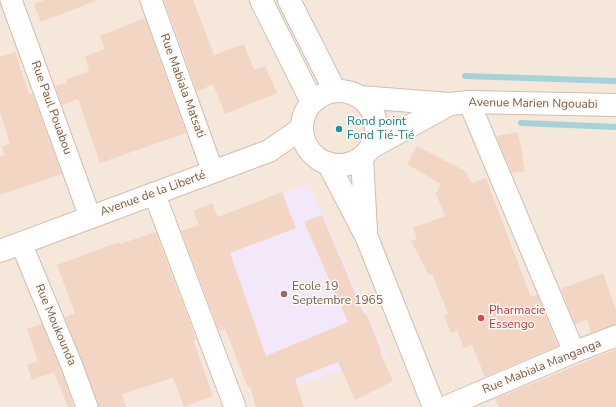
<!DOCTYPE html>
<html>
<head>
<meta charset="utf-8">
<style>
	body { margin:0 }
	canvas { display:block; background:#fdf6ec }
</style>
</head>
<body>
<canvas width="616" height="407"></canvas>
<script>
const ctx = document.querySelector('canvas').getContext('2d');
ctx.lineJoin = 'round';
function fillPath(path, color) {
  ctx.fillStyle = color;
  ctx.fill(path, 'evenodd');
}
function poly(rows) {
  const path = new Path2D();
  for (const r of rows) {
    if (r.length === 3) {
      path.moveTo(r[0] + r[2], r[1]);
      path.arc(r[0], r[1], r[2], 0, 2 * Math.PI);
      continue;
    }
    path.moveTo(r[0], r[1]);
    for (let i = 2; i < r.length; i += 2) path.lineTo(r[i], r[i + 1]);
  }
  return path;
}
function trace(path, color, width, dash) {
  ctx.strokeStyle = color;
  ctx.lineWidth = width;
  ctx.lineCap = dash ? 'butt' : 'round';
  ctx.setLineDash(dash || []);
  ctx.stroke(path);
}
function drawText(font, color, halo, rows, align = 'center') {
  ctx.font = font + ' "Nunito Sans",sans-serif';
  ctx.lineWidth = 3;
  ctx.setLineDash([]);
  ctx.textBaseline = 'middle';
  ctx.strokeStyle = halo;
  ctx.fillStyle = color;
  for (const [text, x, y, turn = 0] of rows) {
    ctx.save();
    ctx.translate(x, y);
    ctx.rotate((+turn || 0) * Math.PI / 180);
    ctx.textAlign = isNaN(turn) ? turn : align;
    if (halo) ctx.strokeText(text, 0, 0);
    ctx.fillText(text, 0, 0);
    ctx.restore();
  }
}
const residential = poly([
	[0,0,616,0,616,407,0,407]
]);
const education = poly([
	[309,184,387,356,253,400,184,232]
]);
const stream = poly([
	[465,76,616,81],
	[521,123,616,127]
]);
const building = poly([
	[44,0,95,0,95,1,41,22,34,4],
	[164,0,193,0,214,55,244,44,254,70,265,66,277,93,225,114,213,84,197,92],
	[145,18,186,133,100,163,78,99,62,105,55,86,67,83,66,79,89,72,85,56,105,49,100,36],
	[15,52,29,94,32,93,62,174,0,195,0,156,5,155,2,147,10,144,0,112,0,57],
	[518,132,525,171,512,173,496,136],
	[417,146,465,171,472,183,486,178,531,297,537,295,558,346,485,377,472,345,464,348,457,330,451,333,444,315,448,313,432,274,429,275,411,241,417,239,413,228,445,216,436,194,441,184,407,164],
	[282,192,296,228,230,253,266,356,348,322,304,222,322,215,364,314,366,313,382,352,380,353,393,381,355,400,338,362,295,379,304,407,256,407,250,387,248,388,225,329,219,331,181,231,199,225,193,211,212,203,218,217],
	[156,232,196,339,193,340,213,396,184,407,173,378,122,394,126,407,99,407,65,317,75,313,57,265,119,242,120,244],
	[603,273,616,310,616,324,591,333,587,319,575,324,561,289],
	[42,324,61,370,74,407,68,407,54,372,32,380,27,365,38,361,27,329],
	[616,349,616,407,499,407,495,399]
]);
const minor = poly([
	[11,0,90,217],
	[151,0,213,172],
	[469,102,574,352],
	[154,193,235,407],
	[21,243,72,366,87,407],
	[445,407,574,352,616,336]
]);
const tertiary = poly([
	[261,0,312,102],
	[289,0,335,91],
	[339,128,37],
	[360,97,450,104,469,102,616,105],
	[370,148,450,104],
	[362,157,366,231],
	[328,163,367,238,434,407],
	[0,251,269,151,302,128]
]);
const markers = [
	[339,129,4,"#0f9aa8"],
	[284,294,4,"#8d6e63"],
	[481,318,4,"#e0444e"]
];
const streetNames = [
	["Rue Mabiala Matsati",182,86,70],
	["Avenue Marien Ngouabi",533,104,1],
	["Rue Paul Pouabou",51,108,70],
	["Avenue de la Liberté",153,194,-20],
	["Rue Moukounda",55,325,67],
	["Rue Mabiala Manganga",542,367,-22]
];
const cultureNames = [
	["Rond point",347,122],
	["Fond Tié-Tié",347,136]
];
const educationNames = [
	["Ecole 19",292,287],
	["Septembre 1965",292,301]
];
const healthNames = [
	["Pharmacie",489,311],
	["Essengo",489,325]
];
fillPath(residential, '#f5e8da');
fillPath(education, '#f3e8fa');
trace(stream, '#a5d3da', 6);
fillPath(building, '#f3d5c3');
trace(minor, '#d1beb0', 23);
trace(tertiary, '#d1beb0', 24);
trace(minor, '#fff', 21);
trace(tertiary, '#fff', 22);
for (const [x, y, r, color] of markers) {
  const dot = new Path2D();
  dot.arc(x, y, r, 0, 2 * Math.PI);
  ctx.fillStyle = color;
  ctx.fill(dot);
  trace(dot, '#fffaf3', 1.5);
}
drawText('12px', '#7a5c4d', '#fffaf3', streetNames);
drawText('12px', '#0d838f', '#fffaf3', cultureNames, 'left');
drawText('12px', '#785e54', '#fffaf3', educationNames, 'left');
drawText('12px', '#be3a42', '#fffaf3', healthNames, 'left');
</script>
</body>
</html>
